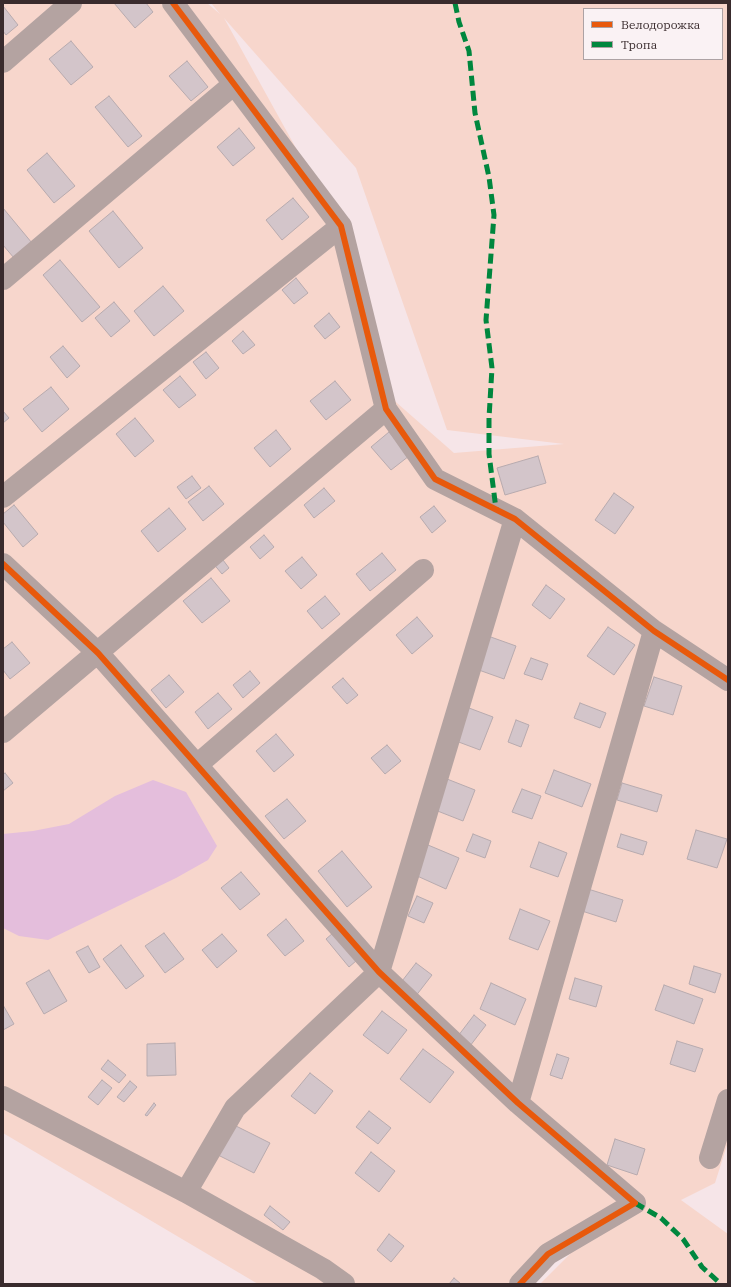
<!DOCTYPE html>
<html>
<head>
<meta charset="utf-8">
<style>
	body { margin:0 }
	#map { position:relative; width:731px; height:1287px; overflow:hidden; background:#f6e5e8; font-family:"IBM Plex Serif",serif }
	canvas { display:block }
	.frame { position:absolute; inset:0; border:4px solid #392b2d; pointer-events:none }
	.legend { position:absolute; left:583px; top:8px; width:140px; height:52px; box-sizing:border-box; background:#faf2f4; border:1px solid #ada2a4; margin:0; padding:5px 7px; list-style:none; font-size:12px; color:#392b2d }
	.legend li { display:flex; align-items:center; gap:8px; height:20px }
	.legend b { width:20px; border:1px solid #ada2a4 }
</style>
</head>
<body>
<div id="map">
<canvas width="731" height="1287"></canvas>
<div class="frame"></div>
<ul class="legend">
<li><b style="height:5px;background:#e8590c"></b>Велодорожка</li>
<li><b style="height:5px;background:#00873e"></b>Тропа</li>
</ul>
</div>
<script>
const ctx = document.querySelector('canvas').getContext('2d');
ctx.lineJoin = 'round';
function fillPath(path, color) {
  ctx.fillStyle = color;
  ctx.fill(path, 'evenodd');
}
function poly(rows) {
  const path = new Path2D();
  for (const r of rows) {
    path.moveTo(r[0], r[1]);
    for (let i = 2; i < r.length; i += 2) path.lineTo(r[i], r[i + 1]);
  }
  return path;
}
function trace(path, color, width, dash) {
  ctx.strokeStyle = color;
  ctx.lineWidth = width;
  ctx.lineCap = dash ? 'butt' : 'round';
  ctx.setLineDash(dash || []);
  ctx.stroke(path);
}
const green = poly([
	[3,3,207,3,220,14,211,3,728,3,728,1142,715,1183,681,1200,728,1234,728,1284,540,1284,570,1254,553,1262,531,1284,258,1284,3,1133],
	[584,9,722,9,722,59,584,59],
	[224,18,356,168,447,430,564,444,454,453,389,396,333,215]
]);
const water = poly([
	[153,780,186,792,217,846,208,860,176,878,48,940,19,936,3,928,3,834,33,831,69,824,115,796]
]);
const building = poly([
	[114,3,146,3,153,12,135,28,114,3],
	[3,6,18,25,6,35,3,31,3,6],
	[71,41,93,67,71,85,49,59,71,41],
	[187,61,208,87,191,101,169,76,187,61],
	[109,96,142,136,128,147,95,107,109,96],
	[239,128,255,148,233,166,217,147,239,128],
	[47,153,75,186,54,203,27,170,47,153],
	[293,198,309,217,282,240,266,220,293,198],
	[3,208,32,243,14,258,3,245,3,208],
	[113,211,143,248,119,268,89,231,113,211],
	[60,260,100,307,82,322,43,275,60,260],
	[296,278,308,293,294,304,282,290,296,278],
	[163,286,184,311,154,336,134,311,163,286],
	[114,302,130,321,111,337,95,318,114,302],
	[329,313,340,327,325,339,314,326,329,313],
	[243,331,255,345,243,354,232,341,243,331],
	[63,346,80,366,67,378,50,357,63,346],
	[206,352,219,368,206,379,193,362,206,352],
	[180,376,196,395,179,408,163,390,180,376],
	[335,381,351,400,326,420,310,401,335,381],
	[51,387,69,409,42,432,23,409,51,387],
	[3,411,9,418,3,423,3,411],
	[135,418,154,441,135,457,116,434,135,418],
	[276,430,291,449,270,467,254,448,276,430],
	[389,432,409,456,391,470,371,447,389,432],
	[538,456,546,483,505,495,497,468,538,456],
	[192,476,201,488,186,499,177,487,192,476],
	[209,486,224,504,203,521,188,502,209,486],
	[324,488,335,501,314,518,304,505,324,488],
	[614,493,634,507,615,534,595,520,614,493],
	[14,505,38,534,23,547,3,522,3,514,14,505],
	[434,506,446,521,432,533,420,517,434,506],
	[169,508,186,529,158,552,141,531,169,508],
	[264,535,274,547,260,559,250,547,264,535],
	[382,553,396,570,370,591,356,574,382,553],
	[220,556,229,568,222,574,212,562,220,556],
	[302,557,317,575,301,589,285,571,302,557],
	[211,578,230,601,202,623,183,601,211,578],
	[546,585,565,599,550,619,532,605,546,585],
	[325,596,340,614,322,629,307,611,325,596],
	[417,617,433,636,412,654,396,635,417,617],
	[608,627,635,645,614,675,587,656,608,627],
	[488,636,516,646,504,679,476,669,488,636],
	[12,642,30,663,10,679,3,670,3,649,12,642],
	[531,658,548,664,542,680,524,674,531,658],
	[250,671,260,683,243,698,233,685,250,671],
	[169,675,184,692,166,708,151,690,169,675],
	[654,677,682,686,673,715,644,706,654,677],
	[343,678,358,695,347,704,332,687,343,678],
	[218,693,232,709,208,729,195,712,218,693],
	[580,703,606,713,600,728,574,718,580,703],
	[469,708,493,717,480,750,456,741,469,708],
	[516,720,529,725,521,747,508,742,516,720],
	[276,734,294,755,274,772,256,751,276,734],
	[387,745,401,761,385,774,371,758,387,745],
	[554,770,591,784,582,807,545,793,554,770],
	[5,773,13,783,3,791,3,775,5,773],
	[447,779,475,790,463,821,435,810,447,779],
	[622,783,662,795,657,812,617,800,622,783],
	[522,789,541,796,532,819,512,812,522,789],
	[287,799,306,821,284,839,265,816,287,799],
	[696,830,727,839,717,868,687,859,696,830],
	[473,834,491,841,485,858,466,851,473,834],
	[621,834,647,842,643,855,617,847,621,834],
	[539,842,567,853,558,877,530,867,539,842],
	[428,845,459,858,446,889,415,875,428,845],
	[342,851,372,887,347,907,318,871,342,851],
	[241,872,260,894,240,910,221,888,241,872],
	[588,889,623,900,616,922,582,911,588,889],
	[417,896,433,903,424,923,408,916,417,896],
	[520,909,550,921,538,950,509,939,520,909],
	[286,919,304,941,285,956,267,935,286,919],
	[164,933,184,959,165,973,145,946,164,933],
	[333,933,356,961,349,967,326,939,333,933],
	[222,934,237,951,217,968,202,950,222,934],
	[121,945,144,976,126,989,103,959,121,945],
	[88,946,100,967,89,973,76,952,88,946],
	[416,963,432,975,415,997,399,985,416,963],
	[694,966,721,974,715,993,689,984,694,966],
	[49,970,67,1001,44,1014,26,983,49,970],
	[575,978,602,986,596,1007,569,999,575,978],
	[491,983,526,999,515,1025,480,1009,491,983],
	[664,985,703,999,694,1024,655,1010,664,985],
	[3,1005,14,1024,3,1030,3,1005],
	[382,1011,407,1030,388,1054,363,1035,382,1011],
	[474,1015,486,1025,470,1046,458,1036,474,1015],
	[677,1041,703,1049,695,1072,670,1064,677,1041],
	[175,1043,176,1075,147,1076,147,1044,175,1043],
	[423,1049,454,1072,430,1103,400,1079,423,1049],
	[557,1054,569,1058,562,1079,550,1075,557,1054],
	[108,1060,126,1075,119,1083,101,1069,108,1060],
	[310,1073,333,1091,315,1114,291,1096,310,1073],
	[102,1080,112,1088,98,1105,88,1097,102,1080],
	[130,1081,137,1087,124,1102,117,1097,130,1081],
	[154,1103,156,1105,147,1116,145,1115,154,1103],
	[369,1111,391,1128,378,1144,356,1127,369,1111],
	[234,1125,270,1143,254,1173,218,1155,234,1125],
	[615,1139,645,1149,637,1175,607,1165,615,1139],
	[371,1152,395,1171,379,1192,355,1173,371,1152],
	[270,1206,290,1222,283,1230,264,1215,270,1206],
	[389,1234,404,1246,391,1262,377,1250,389,1234],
	[454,1278,461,1284,449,1284,454,1278]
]);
const minor = poly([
	[173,3,341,226,386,409,435,479,515,519,654,631,728,680],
	[3,62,71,3],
	[3,279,234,84],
	[3,497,341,226],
	[3,564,98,653,379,972,518,1103,635,1203,548,1254,520,1284],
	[3,732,386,409],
	[197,765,423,570],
	[3,1097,186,1192,323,1269,344,1284],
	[518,1103,654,631],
	[710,1158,728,1100],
	[186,1192,235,1108,379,972,515,519]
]);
const quiet = poly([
	[455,3,459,22,469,51,475,113,489,177,494,215,486,320,492,368,489,418,489,454,496,509],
	[635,1203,661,1218,683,1239,702,1267,721,1284]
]);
const cycleway = poly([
	[173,3,341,226,386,409,435,479,515,519,654,631,728,680],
	[3,564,98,653,379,972,518,1103,635,1203,548,1254,520,1284]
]);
fillPath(green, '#f7d6cc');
fillPath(water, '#e4bedc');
fillPath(building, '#d3c5ca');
trace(building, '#b8abaf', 1);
trace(minor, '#b4a3a1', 22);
trace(quiet, '#00873e', 5, [10, 5]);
trace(cycleway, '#e8590c', 6);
</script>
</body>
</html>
